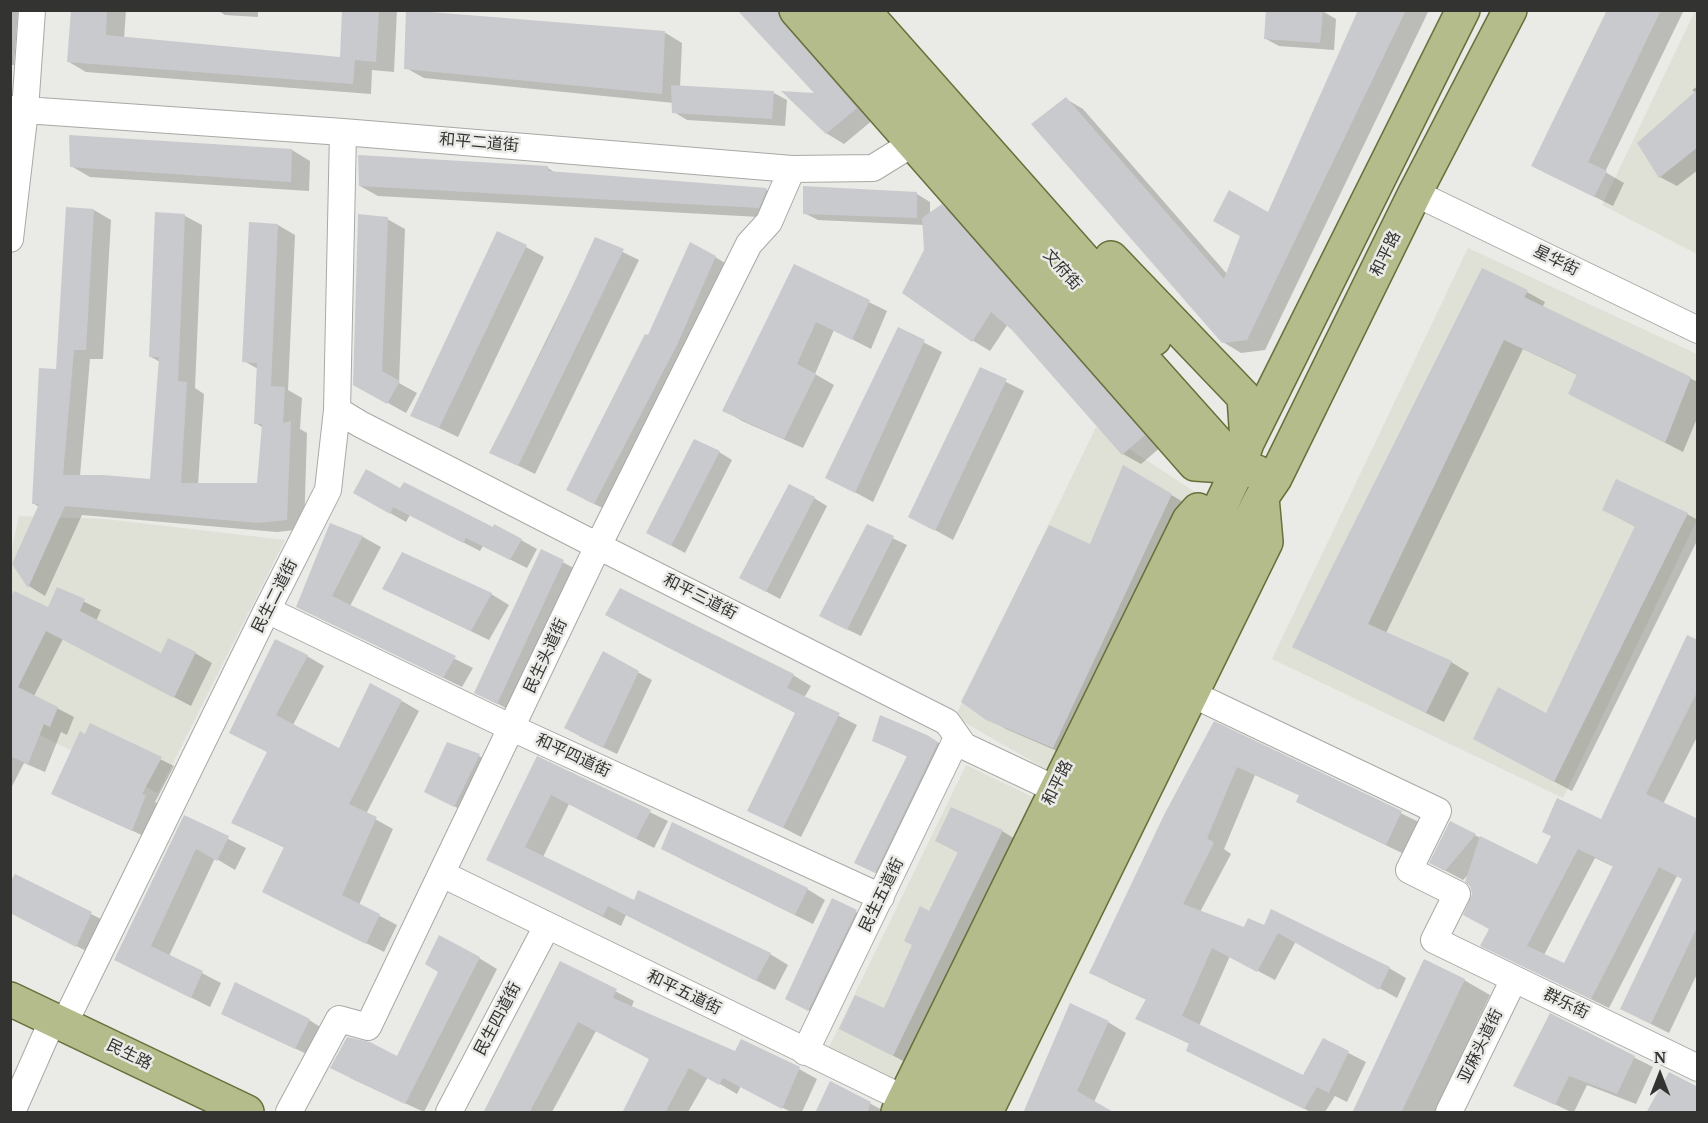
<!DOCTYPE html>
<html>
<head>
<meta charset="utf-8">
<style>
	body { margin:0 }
	#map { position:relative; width:1708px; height:1123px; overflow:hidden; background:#eaeae7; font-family:"PT Serif",serif }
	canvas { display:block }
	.frame { position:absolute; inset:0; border:12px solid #333332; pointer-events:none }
	.north { position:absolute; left:1630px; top:1045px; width:60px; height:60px; -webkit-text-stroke:4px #eaeae7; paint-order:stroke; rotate:0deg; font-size:16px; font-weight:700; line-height:24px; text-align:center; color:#333332 }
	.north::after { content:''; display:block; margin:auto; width:21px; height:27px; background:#333332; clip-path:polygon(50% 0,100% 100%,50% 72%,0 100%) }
</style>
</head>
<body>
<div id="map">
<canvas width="1708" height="1123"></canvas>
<div class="frame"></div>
<div class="north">N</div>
</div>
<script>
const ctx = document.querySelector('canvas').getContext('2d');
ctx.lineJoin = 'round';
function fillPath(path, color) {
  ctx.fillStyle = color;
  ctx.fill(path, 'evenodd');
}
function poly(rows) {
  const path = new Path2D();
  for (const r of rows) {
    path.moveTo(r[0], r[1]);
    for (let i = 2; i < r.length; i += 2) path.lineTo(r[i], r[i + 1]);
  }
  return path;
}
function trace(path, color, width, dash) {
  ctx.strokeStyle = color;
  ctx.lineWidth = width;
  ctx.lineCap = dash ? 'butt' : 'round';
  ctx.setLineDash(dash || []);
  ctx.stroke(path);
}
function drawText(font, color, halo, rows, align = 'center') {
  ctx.font = font + ' "PT Serif","Noto Sans SC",serif';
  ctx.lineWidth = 5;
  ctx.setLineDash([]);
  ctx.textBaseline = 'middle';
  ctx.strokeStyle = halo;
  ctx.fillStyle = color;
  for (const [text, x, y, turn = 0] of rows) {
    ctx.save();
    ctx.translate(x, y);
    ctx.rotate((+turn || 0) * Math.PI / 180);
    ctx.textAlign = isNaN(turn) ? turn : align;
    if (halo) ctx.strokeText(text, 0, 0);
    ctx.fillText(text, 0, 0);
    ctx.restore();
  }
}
const built = poly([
	[1695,11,1697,11,1697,254,1602,205],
	[1468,248,1697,354,1697,520,1563,798,1272,659],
	[1096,427,1195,492,1049,771,955,717],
	[19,516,106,519,285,540,158,793,11,721,10,557],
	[966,765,1041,801,903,1085,828,1049]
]);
const shadow = poly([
	[10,10,18,10,14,65,10,65],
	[73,10,126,10,124,39,342,59,344,10,397,10,394,72,372,70,371,94,86,72,69,62],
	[217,10,258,10,258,17,225,15],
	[739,10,792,10,874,119,844,144,826,133,817,95],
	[1375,10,1429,10,1265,350,1241,353,1223,342,1066,99,1083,109,1227,274,1268,214],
	[1609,10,1684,10,1605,172,1624,183,1613,206,1533,166],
	[1322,11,1336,19,1334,50,1279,46,1266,39],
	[664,32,682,43,680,87,774,93,787,100,785,126,687,120,674,112,674,103,424,78,406,68],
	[1698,86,1698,170,1677,186,1660,177,1696,93,1692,90],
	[292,150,310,161,309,191,90,177,71,166],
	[548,168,557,174,767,190,785,200,777,218,378,196,360,186],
	[917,194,930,202,930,215,942,206,960,216,1162,446,1141,464,1123,454,1008,324,990,351,972,340,926,250,924,225,818,220,804,213],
	[67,208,94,210,111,220,103,359,90,359,80,476,152,481,160,362,151,357,157,214,185,216,202,225,195,388,204,394,198,485,258,485,264,428,255,423,258,369,244,361,278,225,295,235,288,390,302,398,300,429,307,433,304,529,277,532,82,515,45,596,29,586,14,563,39,507,33,503,57,371],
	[387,219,405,229,399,383,417,393,406,413,354,384],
	[596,239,639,260,535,474,491,452],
	[526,247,544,257,458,437,412,415],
	[715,257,732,267,611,512,584,499,648,337],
	[795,266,887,311,871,349,834,330,815,374,834,385,803,448,742,421,724,410],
	[1527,292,1545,302,1542,308,1698,382,1698,416,1683,452,1588,403,1578,375,1523,349,1386,633,1451,662,1469,673,1444,722,1312,656],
	[898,329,942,352,873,502,827,477],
	[980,369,1024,391,953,540,928,526],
	[719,452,732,460,685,553,661,540],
	[1124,467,1190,506,1071,757,1006,729,987,718,1090,546],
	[401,490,521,540,537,549,527,568,483,546,480,551,410,515,406,522,355,493],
	[814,498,827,506,780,599,754,585],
	[1604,510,1687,514,1698,520,1698,539,1572,791,1493,749,1547,715,1636,527],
	[331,525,363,537,381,547,350,606,473,668,462,687,297,606],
	[867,526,907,545,861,636,834,623],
	[542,551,581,572,515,713,476,692],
	[58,589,101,610,96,621,162,655,195,653,212,663,191,706,63,639,34,696,74,717,67,735,61,732,45,772,24,763,10,790,10,613,49,609],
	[491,594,509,605,489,640,402,598],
	[625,625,793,675,811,686,804,698,857,725,801,837,749,810,797,713],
	[1698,641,1698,735,1663,804,1698,821,1698,972,1669,1033,1639,1018,1684,879,1677,876,1609,1008,1500,955,1490,929,1474,894,1469,874,1463,880,1431,863,1450,823,1538,866,1602,821],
	[1595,858,1614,867,1565,965,1544,955],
	[603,653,652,680,617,754,579,736],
	[307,656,324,666,293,725,340,750,402,701,419,711,366,814,393,829,359,905,397,925,384,952,281,901,285,848,233,823,268,752,248,742],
	[1214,723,1419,822,1404,854,1315,811,1298,802,1301,796,1255,775,1224,849,1231,854,1200,912,1245,929,1249,920,1389,968,1406,978,1397,998,1296,941,1275,980,1230,956,1199,1026,1304,1077,1323,1040,1366,1062,1347,1102,1335,1096,1325,1112,1311,1112,1205,1060,1190,1044,1137,1019,1147,1000,1108,982],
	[91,725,174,766,155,802,158,804,146,837,67,801,86,736],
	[927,736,946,747,894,882,874,872,908,757,873,740],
	[447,744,479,756,492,763,468,813,439,799],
	[538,758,668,821,654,848,569,804,543,857,635,902,770,954,788,965,775,990,626,915,621,926,506,869],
	[185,817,246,848,235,870,215,858,169,956,221,983,210,1007,116,960],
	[1002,831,1020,842,911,1065,859,1038,885,1010,959,853,937,841],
	[681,859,807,889,825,900,813,924],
	[15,876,105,921,90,953,10,912],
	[832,900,870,919,822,1017,800,1006],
	[479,958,497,969,424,1112,350,1078,398,1058],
	[561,963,634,1001,631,1008,736,1053,799,1069,817,1079,802,1112,791,1112,741,1086,737,1094,708,1077,688,1112,624,1112,650,1059,596,1031,552,1112,484,1112],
	[1464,980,1490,995,1435,1112,1354,1112],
	[1550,1015,1653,1067,1636,1104,1587,1085,1574,1112,1571,1112,1515,1085],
	[309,1020,322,1028,309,1055,236,1021],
	[1108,1022,1126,1033,1094,1102,1024,1112],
	[830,1083,871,1104,886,1112,816,1112]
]);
const building = poly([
	[71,10,107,10,106,35,340,57,342,10,379,10,376,62,355,60,353,84,67,62],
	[406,10,665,31,662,94,404,69],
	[737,10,778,10,782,22,857,108,826,134,781,91,814,93],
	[1266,10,1323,10,1320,43,1264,39],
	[1358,10,1406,10,1247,340,1222,343,1031,124,1066,97,1224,279,1240,236,1213,221,1229,190,1268,212],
	[1607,10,1661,10,1588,162,1607,171,1594,197,1531,166],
	[671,85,774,91,772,119,672,113],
	[1698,89,1698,147,1659,178,1637,143],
	[69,135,292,149,291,182,70,167],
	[358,155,548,166,548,171,767,188,759,208,359,186],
	[803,186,917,192,917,218,803,214],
	[942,204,1145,435,1122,455,1012,330,991,312,972,342,902,293,924,250,922,218],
	[66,207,94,209,86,350,74,350,63,475,103,475,150,479,159,357,149,357,155,212,185,214,178,381,187,382,181,483,257,483,262,424,254,424,257,363,242,362,249,222,278,224,271,386,285,387,283,423,291,421,287,520,258,523,65,506,28,588,12,564,39,504,32,504,39,368,56,369],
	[358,214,388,217,382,371,400,381,387,404,353,385],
	[497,231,527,245,439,428,410,416],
	[595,237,624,249,518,466,489,453,551,333],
	[690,242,716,256,677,345,594,504,566,490,645,334,648,335],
	[794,264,870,300,852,340,816,322,797,364,816,374,784,439,722,411],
	[1482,268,1528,290,1524,297,1691,377,1665,443,1568,394,1577,374,1504,340,1368,624,1452,661,1426,713,1292,647],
	[898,327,925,340,855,493,825,478],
	[980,367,1007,379,935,531,908,517],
	[694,439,720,451,671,546,646,533],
	[1123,465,1172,494,1053,748,986,720,961,702,1049,525,1090,544],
	[366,469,400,488,404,482,493,527,494,524,522,539,510,560,466,538,463,543,393,507,390,514,353,493],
	[1616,479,1688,513,1554,782,1473,739,1498,687,1546,713,1635,526,1602,510],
	[789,484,815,497,766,592,739,578],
	[330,523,363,536,332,596,456,656,443,678,296,607],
	[867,524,894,536,847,630,819,616],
	[541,549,564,560,497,704,474,693],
	[402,552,492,593,471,631,382,589],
	[57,587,85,599,80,611,161,653,168,638,196,652,174,698,46,631,18,687,58,707,50,727,44,724,28,764,10,756,10,598,14,591,48,607],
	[620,588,794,674,787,688,840,713,783,828,747,811,795,713,605,615],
	[1687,635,1698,640,1698,690,1646,794,1698,819,1698,925,1651,1024,1620,1009,1682,879,1659,867,1591,999,1480,946,1489,929,1463,915,1472,894,1470,886,1465,882,1480,836,1537,864,1551,836,1542,832,1557,798,1601,819],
	[1578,849,1613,866,1564,963,1527,946],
	[275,639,308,655,276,715,339,748,370,683,402,700,349,804,377,817,342,895,380,914,366,944,262,892,284,847,231,823,267,752,229,733],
	[603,651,639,671,603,748,564,728],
	[880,715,927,735,938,742,875,873,854,863,907,756,872,741],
	[1214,721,1402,811,1386,845,1296,802,1299,795,1237,767,1207,838,1214,843,1183,904,1244,927,1248,918,1264,925,1271,909,1390,967,1379,990,1278,933,1257,972,1212,948,1182,1016,1303,1075,1323,1038,1349,1051,1329,1093,1317,1087,1304,1109,1186,1051,1189,1043,1135,1019,1146,999,1089,973,1164,815],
	[90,723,162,757,142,794,146,795,132,831,51,794,80,731,85,734],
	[447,742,480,754,454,807,424,792],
	[537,756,651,810,636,839,551,795,525,847,634,900,638,890,771,953,756,981,608,906,603,916,486,860],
	[951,807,1003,830,893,1056,839,1029,855,995,884,1008,912,945,904,941,920,906,929,911,958,852,935,841],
	[184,815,229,836,217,861,196,849,151,946,203,971,191,998,114,960],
	[1450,821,1476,834,1445,871,1429,863],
	[672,822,808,888,795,915,661,849],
	[15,874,92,912,76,947,10,913,10,882],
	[832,898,857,910,808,1011,785,999],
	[439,935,480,957,405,1104,330,1068,347,1037,370,1042,397,1056,438,972,425,964],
	[1424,959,1465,979,1401,1113,1352,1113],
	[560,961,617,989,613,998,735,1051,741,1039,800,1067,782,1109,723,1078,719,1085,689,1068,665,1113,622,1113,649,1059,578,1022,529,1113,483,1113],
	[235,982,310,1019,295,1049,221,1014],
	[1070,1003,1109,1021,1077,1091,1115,1113,1023,1113],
	[1550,1013,1635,1056,1617,1094,1569,1076,1555,1105,1513,1086],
	[1669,1072,1698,1087,1698,1113,1646,1113],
	[830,1081,871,1102,867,1113,815,1113]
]);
const minor = poly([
	[10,109,343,132,792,169,873,168,928,134],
	[1415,193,1698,330],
	[10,239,25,110,32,10],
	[337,410,360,424,598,546,947,722,964,746,1055,789],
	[267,610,512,728,881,897],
	[1192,694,1438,811,1409,870,1457,894,1434,940,1698,1068],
	[442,874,919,1106],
	[64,1024,267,610,328,490,337,410,343,132],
	[805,1052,957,738],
	[12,1112,53,1019],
	[289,1112,339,1019,368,1027,598,546,749,244,769,222,792,169],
	[449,1112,547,926],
	[1449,1112,1514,979]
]);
const major = poly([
	[796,10,1195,464,1239,467],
	[831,10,1239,467,1257,472],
	[863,10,1154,339],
	[1111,258,1244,397,1247,441],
	[10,999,247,1112],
	[898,1112,1189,520,1198,510],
	[926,1112,1090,781,1239,467,1247,443,1463,10],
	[954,1112,1088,838,1262,497,1275,478,1415,193,1510,10],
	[986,1112,1266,542,1262,497]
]);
const streetNames = [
	["和平二道街",479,143,5],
	["和平路",1386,254,-64],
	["星华街",1556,261,26],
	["文府街",1062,270,48],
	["民生二道街",275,596,-63],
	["和平三道街",700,597,27],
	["民生头道街",546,656,-65],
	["和平四道街",573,756,25],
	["和平路",1058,783,-64],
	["民生五道街",882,895,-64],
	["和平五道街",684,993,26],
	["群乐街",1566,1004,26],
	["民生四道街",498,1019,-62],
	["亚麻头道街",1481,1046,-64],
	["民生路",129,1055,26]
];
fillPath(built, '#dfe1d7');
fillPath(shadow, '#0003');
fillPath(building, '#c9cacd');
trace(minor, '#a8a8a5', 28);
trace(major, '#686f3a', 36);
trace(minor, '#fff', 26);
trace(major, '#b5bc8b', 33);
drawText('16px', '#333332', '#eaeae7', streetNames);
</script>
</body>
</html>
